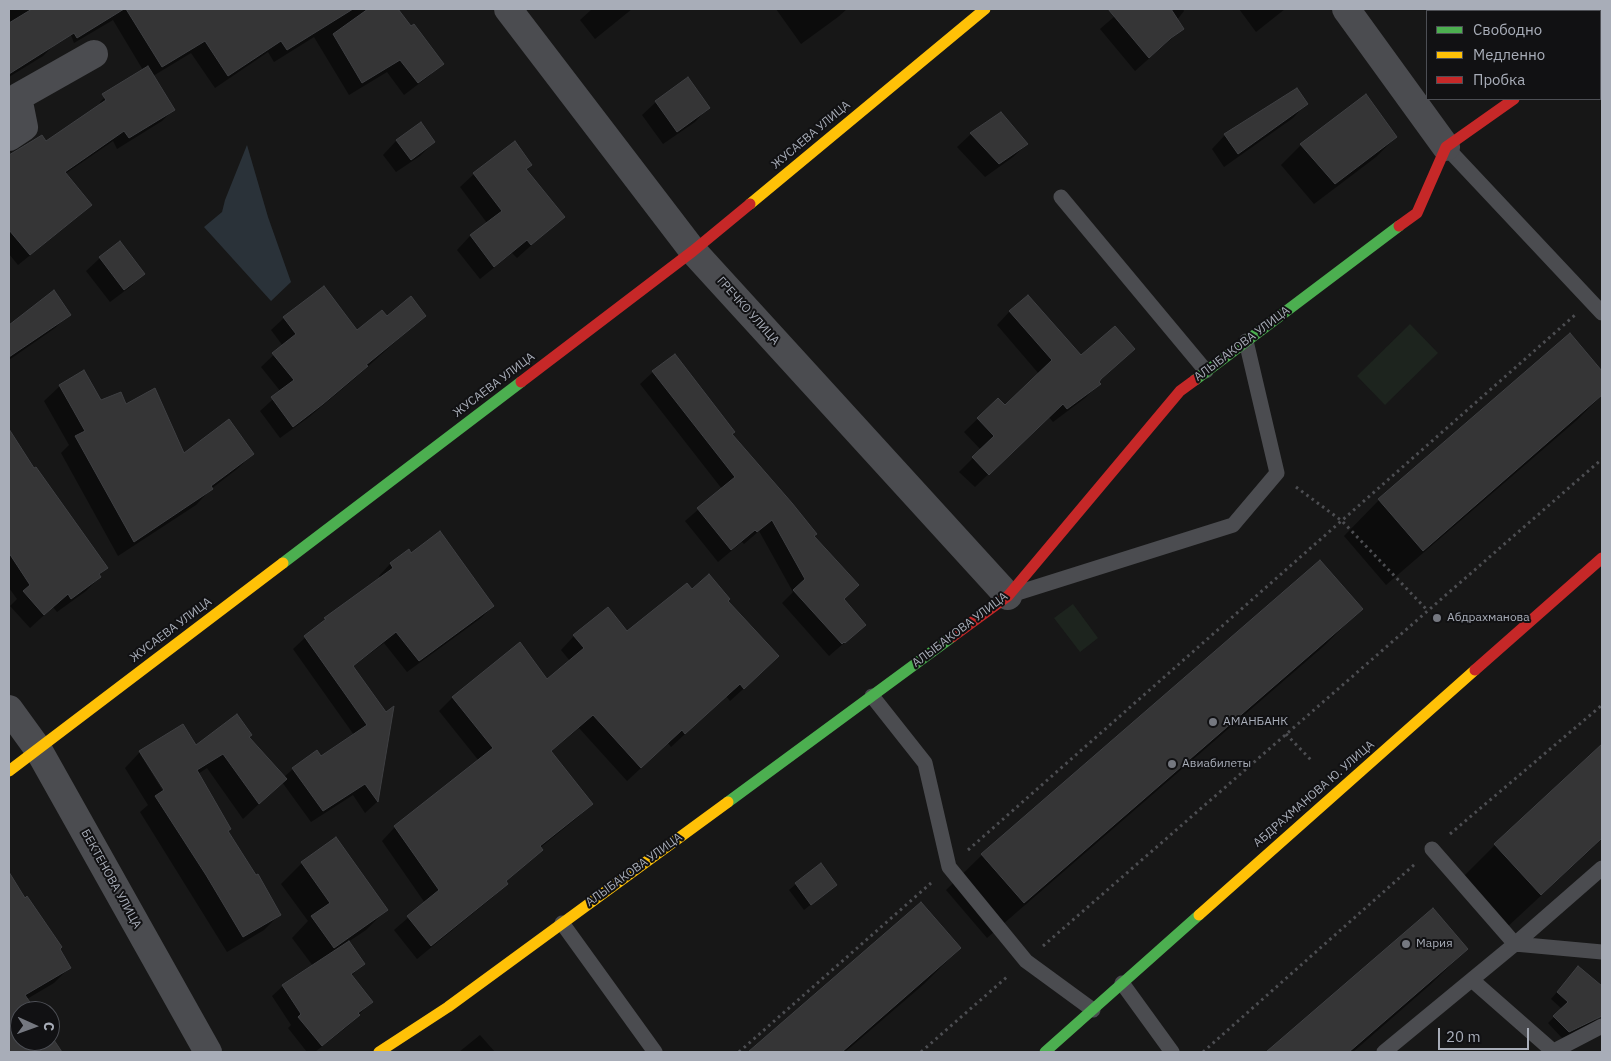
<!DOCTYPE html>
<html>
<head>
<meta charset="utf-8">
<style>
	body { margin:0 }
	#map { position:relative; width:1611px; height:1061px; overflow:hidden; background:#171717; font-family:"IBM Plex Sans",sans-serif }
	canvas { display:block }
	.frame { position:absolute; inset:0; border:10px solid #a8adb8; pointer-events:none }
	.legend { position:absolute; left:1426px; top:10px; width:175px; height:90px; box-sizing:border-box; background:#111113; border:1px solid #4d4f55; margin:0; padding:6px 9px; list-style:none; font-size:15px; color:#a8adb8 }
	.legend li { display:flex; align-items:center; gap:10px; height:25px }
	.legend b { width:25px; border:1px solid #4d4f55 }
	.north { position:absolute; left:10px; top:1001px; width:50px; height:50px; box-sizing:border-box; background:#111113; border:1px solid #4d4f55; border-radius:50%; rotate:92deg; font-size:14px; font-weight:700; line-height:20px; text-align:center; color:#a8adb8 }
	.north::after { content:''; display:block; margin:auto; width:18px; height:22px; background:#757880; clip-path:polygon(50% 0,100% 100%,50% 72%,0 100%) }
	.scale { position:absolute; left:1438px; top:1028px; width:91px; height:22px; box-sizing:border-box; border:2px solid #a8adb8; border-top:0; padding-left:6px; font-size:15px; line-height:18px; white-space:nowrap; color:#a8adb8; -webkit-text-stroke:4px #111113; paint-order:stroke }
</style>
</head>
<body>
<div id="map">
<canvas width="1611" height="1061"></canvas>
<div class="frame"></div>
<ul class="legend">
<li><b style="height:6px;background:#4caf50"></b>Свободно</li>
<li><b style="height:6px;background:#ffc107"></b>Медленно</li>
<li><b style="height:6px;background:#c62828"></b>Пробка</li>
</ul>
<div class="north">С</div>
<div class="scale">20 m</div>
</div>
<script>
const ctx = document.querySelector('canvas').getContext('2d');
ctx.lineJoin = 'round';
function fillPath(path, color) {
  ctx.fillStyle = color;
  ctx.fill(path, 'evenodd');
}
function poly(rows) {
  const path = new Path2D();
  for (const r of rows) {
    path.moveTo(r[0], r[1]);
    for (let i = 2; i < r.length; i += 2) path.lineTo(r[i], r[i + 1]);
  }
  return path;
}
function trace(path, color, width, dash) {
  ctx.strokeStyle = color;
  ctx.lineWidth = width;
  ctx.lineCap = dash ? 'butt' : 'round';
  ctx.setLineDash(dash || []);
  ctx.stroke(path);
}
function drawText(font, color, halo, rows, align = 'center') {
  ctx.font = font + ' "IBM Plex Sans",sans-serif';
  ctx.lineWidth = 4;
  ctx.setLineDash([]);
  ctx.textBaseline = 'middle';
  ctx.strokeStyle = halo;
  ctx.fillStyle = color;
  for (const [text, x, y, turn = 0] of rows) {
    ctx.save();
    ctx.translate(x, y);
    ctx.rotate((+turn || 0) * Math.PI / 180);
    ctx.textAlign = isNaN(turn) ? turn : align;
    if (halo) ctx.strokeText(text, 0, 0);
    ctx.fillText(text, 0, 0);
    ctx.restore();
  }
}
const green = poly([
	[1410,324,1438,353,1385,405,1357,376],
	[1073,604,1098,638,1080,652,1054,618]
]);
const water = poly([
	[247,145,268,217,291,282,271,301,204,227,222,212,225,200]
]);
const shadow = poly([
	[9,9,36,9,56,43,43,56,9,77],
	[61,9,396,9,410,28,442,63,429,76,404,95,387,72,349,95,314,37,274,62,268,52,215,88,191,53,153,76,173,110,162,121,117,149,113,141,65,174,90,205,79,216,18,265,9,254,9,157,42,137,46,143,102,109,100,102,111,91,143,70,113,20,74,43],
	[592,9,632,9,595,39,580,20],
	[776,9,847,9,838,17,801,44],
	[1123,9,1183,9,1184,11,1177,20,1182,29,1135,71,1100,29],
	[1239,9,1285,9,1256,32],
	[1473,9,1547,9,1545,11,1471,11],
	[656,102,708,108,695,122,663,144,642,115],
	[1306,104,1293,118,1224,167,1212,149,1225,135],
	[1000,113,1027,144,1013,157,985,177,957,147,971,134],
	[421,124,434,142,420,156,396,172,383,155,396,141],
	[1396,137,1376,157,1314,204,1281,165,1301,145],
	[525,170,563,217,517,258,512,253,480,279,457,250,470,236,487,223,460,187,474,174],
	[100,258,143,274,130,287,110,302,86,271],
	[324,288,356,332,387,318,424,316,354,379,309,417,280,438,260,411,281,392,261,367,283,346,271,330,284,318],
	[54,292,69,314,55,328,9,360,9,326],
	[1010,311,1080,357,1133,349,1098,382,1099,384,1085,398,1053,422,1048,416,975,487,959,472,981,450,964,432,998,399,1005,407,1039,374,997,325],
	[1570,335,1602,372,1602,395,1577,420,1386,585,1344,536,1379,500],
	[674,355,731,434,813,537,843,599,865,625,829,656,782,603,793,592,759,531,744,544,742,542,718,562,685,521,722,489,640,384,653,372],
	[60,386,100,402,183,455,253,454,237,469,211,489,196,505,118,556,61,453,69,445,44,401],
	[9,431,34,470,106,568,99,575,100,577,86,591,57,612,53,607,30,628,10,606,17,599,9,588],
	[409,551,411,555,493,606,481,618,407,672,384,643,352,667,385,714,393,709,377,802,365,813,353,795,311,822,282,782,243,819,207,768,198,774,227,831,280,914,264,930,227,952,140,812,148,805,125,768,140,752,195,747,248,737,284,777,293,769,320,757,354,735,293,649,325,619,380,578,379,576,390,564],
	[140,754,143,754,168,795,166,796],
	[1320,562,1361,609,1325,645,987,938,946,890,982,855],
	[692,590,726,601,764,670,730,701,726,696,671,747,668,743,627,781,579,728,550,752,591,804,578,817,540,848,542,850,505,882,506,884,493,897,417,959,394,930,425,903,382,841,395,827,479,761,439,711,452,698,547,681,570,661,561,650,574,636,608,609,627,632],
	[1602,746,1602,839,1504,930,1459,881,1495,845],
	[336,839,386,910,366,930,348,942,363,964,351,976,371,1002,348,1026,315,1052,307,1052,288,1028,291,1025,272,996,283,986,313,966,292,938,308,921,281,884,302,863],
	[9,875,59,949,69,968,54,983,27,999,34,1011,20,1011,20,1041,50,1041,50,1036,60,1052,9,1052],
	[796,884,835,885,804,910,789,890],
	[921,904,960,948,924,984,845,1052,750,1052],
	[1433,910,1467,949,1431,984,1353,1052,1268,1052],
	[1578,968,1602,989,1602,1014,1593,1023,1562,1038,1548,1023,1562,1009,1551,999],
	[480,1035,495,1052,459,1052]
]);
const building = poly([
	[32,9,124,9,77,38,74,33,9,74,9,23,32,9],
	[126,9,353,9,287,50,281,41,228,76,205,41,162,67,126,9],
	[368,9,398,9,411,26,414,24,444,64,418,83,400,60,362,83,333,34,368,9],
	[1108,9,1171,9,1184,29,1171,38,1149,58,1108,9],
	[148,66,175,110,129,138,124,131,65,172,92,205,30,255,9,230,9,155,42,135,46,141,106,100,102,94,148,66],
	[688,77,710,108,677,132,655,101,688,77],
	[1297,88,1308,104,1238,154,1224,134,1297,88],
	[1366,94,1397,137,1335,184,1300,144,1366,94],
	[1001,112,1028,144,999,164,970,133,1001,112],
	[421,122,435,142,411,160,396,140,421,122],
	[515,141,532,165,526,169,565,217,531,245,527,240,494,267,470,235,502,211,473,173,515,141],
	[120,241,145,274,124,290,99,257,120,241],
	[324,286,357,330,382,310,387,316,411,296,426,316,366,365,368,366,323,404,293,427,271,397,294,380,272,353,296,334,283,317,324,286],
	[54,290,71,315,9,357,9,325,54,290],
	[1028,295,1081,355,1115,326,1135,349,1101,379,1099,382,1101,384,1067,409,1063,404,989,475,972,457,994,436,977,418,998,398,1005,405,1052,360,1009,311,1028,295],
	[1570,333,1602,371,1602,395,1423,551,1378,499,1570,333],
	[675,354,735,432,732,434,792,503,817,534,814,536,859,585,844,599,866,625,845,643,844,642,842,644,793,590,805,579,772,520,757,532,755,530,731,550,697,508,735,477,652,371,675,354],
	[84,370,101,400,121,392,126,404,155,388,184,453,229,419,254,454,211,486,213,489,134,542,75,436,85,431,59,385,84,370],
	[9,429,34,468,36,467,108,568,99,574,101,577,71,599,68,594,44,615,23,591,30,585,9,553,9,429],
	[440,531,494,606,419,661,396,632,353,666,386,712,394,706,378,802,365,784,323,811,292,768,317,750,321,756,367,725,304,636,326,619,324,618,393,568,390,563,409,549,411,553,440,531],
	[1320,560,1363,609,1024,903,981,854,1320,560],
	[709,574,730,599,728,601,779,656,744,689,740,684,685,734,682,730,641,768,593,715,551,751,593,804,540,846,543,850,506,881,508,884,431,946,407,916,439,890,394,826,493,748,452,697,520,642,547,679,584,648,573,635,608,607,627,631,687,583,692,589,709,574],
	[237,714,252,735,249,737,287,779,259,804,223,754,197,770,231,829,228,831,256,875,258,874,281,915,243,937,206,875,155,796,164,790,139,751,183,724,196,745,237,714],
	[1602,744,1602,838,1541,895,1494,844,1602,744],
	[336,837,388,910,334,948,311,916,330,903,301,862,336,837],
	[821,863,837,885,811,905,795,883,821,863],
	[9,872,25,898,27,896,62,947,60,949,71,968,25,995,36,1011,20,1011,20,1041,50,1041,50,1034,62,1052,9,1052,9,872],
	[921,902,961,948,842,1052,748,1052,921,902],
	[1433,908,1468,949,1349,1052,1266,1052,1433,908],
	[349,941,365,964,351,974,373,1002,358,1013,360,1015,322,1046,298,1017,301,1014,282,985,349,941],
	[1578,966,1602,986,1602,1016,1569,1032,1553,1016,1568,1002,1557,992,1578,966]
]);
const path = poly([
	[1296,487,1342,521,1428,611],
	[1286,734,1311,760],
	[1450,834,1602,705],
	[968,850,1575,315],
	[1043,946,1602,459],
	[739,1052,931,883],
	[921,1052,1008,976],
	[1203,1052,1415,864]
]);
const lane = poly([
	[1446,147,1602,313],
	[1061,197,1206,371],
	[1014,594,1233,525,1277,473,1246,341],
	[872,696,925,763,949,867,1026,961,1093,1010],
	[1432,849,1515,944,1602,952],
	[562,923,655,1052],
	[1472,980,1554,1052],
	[1122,983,1172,1052],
	[1384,1052,1515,944,1602,868],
	[1552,1052,1602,1026]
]);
const street = poly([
	[508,9,693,251,1008,596],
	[1346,9,1446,147],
	[1600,38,1602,36],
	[9,137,24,127,18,97,94,54],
	[9,709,38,749,208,1052]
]);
const fast = poly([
	[1195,380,1399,226],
	[283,563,521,382],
	[728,802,952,637],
	[1045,1052,1199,915]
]);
const slow = poly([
	[750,204,985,9],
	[9,771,283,563],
	[1199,915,1475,670],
	[379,1052,448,1007,728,802]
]);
const jam = poly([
	[1399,226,1417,213,1446,147,1514,99],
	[521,382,693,251,750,204],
	[952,637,1008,596,1180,391,1195,380],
	[1475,670,1602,558]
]);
const markers = [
	[1437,618,5,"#757880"],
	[1213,722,5,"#757880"],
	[1172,764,5,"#757880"],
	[1406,944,5,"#757880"]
];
const streetNames = [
	["ЖУСАЕВА УЛИЦА",811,135,-40],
	["ГРЕЧКО УЛИЦА",748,311,48],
	["АЛЫБАКОВА УЛИЦА",1242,344,-37],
	["ЖУСАЕВА УЛИЦА",494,385,-37],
	["ЖУСАЕВА УЛИЦА",171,630,-37],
	["АЛЫБАКОВА УЛИЦА",960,630,-37],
	["АБДРАХМАНОВА Ю. УЛИЦА",1314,794,-41],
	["АЛЫБАКОВА УЛИЦА",634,870,-36],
	["БЕКТЕНОВА УЛИЦА",111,879,61]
];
const poiNames = [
	["Абдрахманова",1447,618],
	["АМАНБАНК",1223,722],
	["Авиабилеты",1182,764],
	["Мария",1416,944]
];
fillPath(green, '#1d241e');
fillPath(water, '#2a3239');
fillPath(shadow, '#0007');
fillPath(building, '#353536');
trace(building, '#3f4043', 1);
trace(path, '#4d4e52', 3, [2.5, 4]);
trace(lane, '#4b4c50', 15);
trace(street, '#4b4c50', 28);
trace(fast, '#4caf50', 11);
trace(slow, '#ffc107', 11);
trace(jam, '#c62828', 11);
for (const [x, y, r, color] of markers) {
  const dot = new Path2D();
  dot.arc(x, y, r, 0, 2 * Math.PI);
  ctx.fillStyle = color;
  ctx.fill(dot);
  trace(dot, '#111113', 2);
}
drawText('12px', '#a8adb8', '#111113', streetNames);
drawText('12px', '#a8adb8', '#111113', poiNames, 'left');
</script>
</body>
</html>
